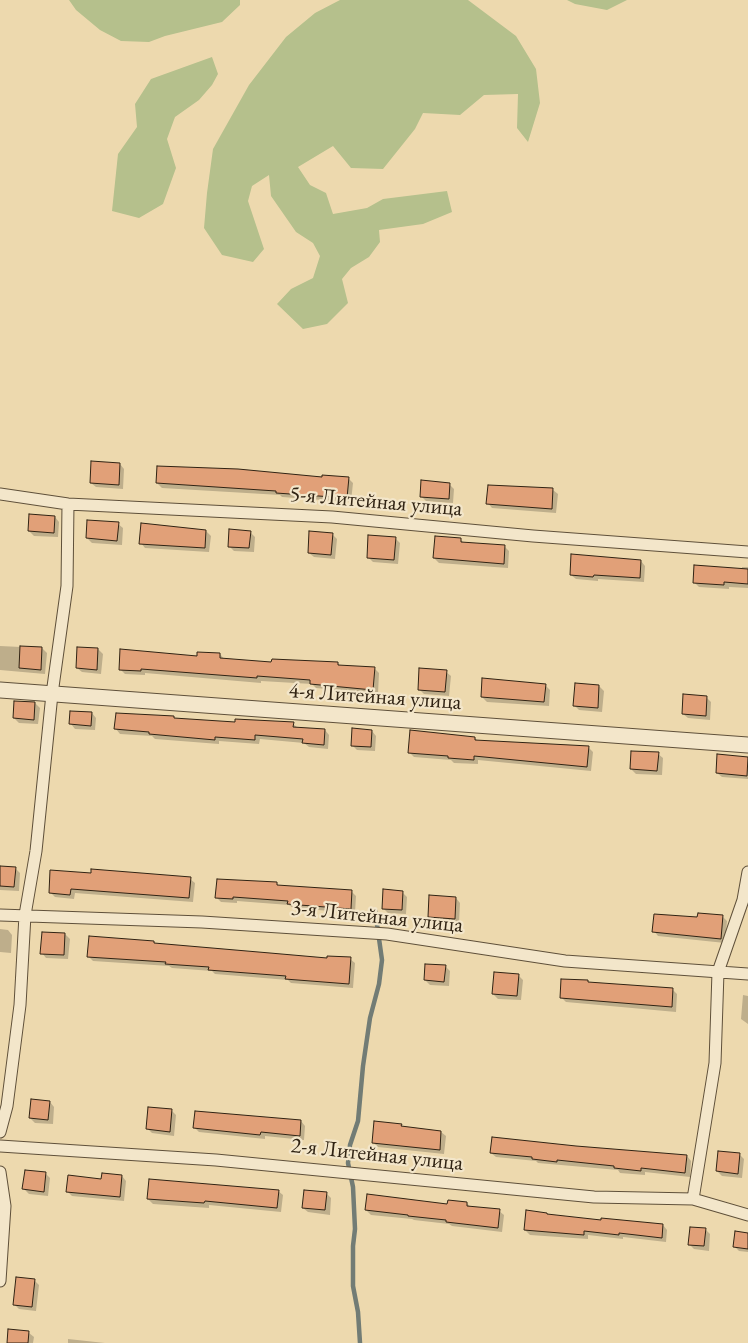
<!DOCTYPE html>
<html>
<head>
<meta charset="utf-8">
<style>
	body { margin:0 }
	canvas { display:block; background:#edd9ae }
</style>
</head>
<body>
<canvas width="748" height="1343"></canvas>
<script>
const ctx = document.querySelector('canvas').getContext('2d');
ctx.lineJoin = 'round';
function fillPath(path, color) {
  ctx.fillStyle = color;
  ctx.fill(path, 'evenodd');
}
function poly(rows) {
  const path = new Path2D();
  for (const r of rows) {
    path.moveTo(r[0], r[1]);
    for (let i = 2; i < r.length; i += 2) path.lineTo(r[i], r[i + 1]);
  }
  return path;
}
function trace(path, color, width, dash) {
  ctx.strokeStyle = color;
  ctx.lineWidth = width;
  ctx.lineCap = dash ? 'butt' : 'round';
  ctx.setLineDash(dash || []);
  ctx.stroke(path);
}
function drawText(font, color, halo, rows, align = 'center') {
  ctx.font = font + ' "EB Garamond",serif';
  ctx.lineWidth = 4.5;
  ctx.setLineDash([]);
  ctx.textBaseline = 'middle';
  ctx.strokeStyle = halo;
  ctx.fillStyle = color;
  for (const [text, x, y, turn = 0] of rows) {
    ctx.save();
    ctx.translate(x, y);
    ctx.rotate((+turn || 0) * Math.PI / 180);
    ctx.textAlign = isNaN(turn) ? turn : align;
    if (halo) ctx.strokeText(text, 0, 0);
    ctx.fillText(text, 0, 0);
    ctx.restore();
  }
}
const green = poly([
	[69,0,240,0,240,5,222,22,165,36,149,42,121,41,100,30,76,10],
	[340,0,468,0,516,36,536,69,540,103,528,142,517,128,518,94,484,95,460,115,423,113,415,129,383,169,351,168,333,146,298,167,310,185,326,193,333,214,367,208,383,199,447,191,452,212,423,224,379,230,380,242,369,257,351,268,342,279,348,303,327,324,303,329,277,304,291,289,313,278,320,256,313,243,296,232,271,196,269,175,252,186,248,201,264,249,253,262,222,255,204,228,207,193,213,149,249,85,286,37,315,13],
	[567,0,627,0,607,10,575,4],
	[212,57,218,74,212,85,199,100,175,117,167,139,176,168,163,204,139,218,112,211,118,154,137,127,135,104,151,79]
]);
const shadow = poly([
	[120,464,124,469,123,489,96,487,91,483],
	[323,478,348,478,353,483,351,502,282,497,280,495,162,488,157,483],
	[449,484,454,489,453,503,426,501,421,496],
	[553,490,558,494,556,513,492,508,488,503],
	[55,517,59,522,58,537,34,536,29,531],
	[118,524,123,528,122,545,92,543,87,538],
	[206,531,211,536,209,552,145,548,141,543],
	[250,532,255,537,254,552,234,551,229,546],
	[332,534,337,539,335,559,314,557,309,553],
	[395,538,400,543,398,564,373,562,368,557],
	[461,540,464,543,504,546,509,551,508,568,439,563,434,558],
	[641,561,645,566,644,582,598,579,598,581,576,579,571,575],
	[742,567,748,567,748,588,729,587,729,589,699,587,694,582,742,570],
	[0,646,42,648,47,653,45,674,0,670],
	[98,649,103,654,101,674,82,672,77,668],
	[220,654,224,659,273,663,337,663,341,666,375,669,379,673,378,694,316,688,312,684,261,681,261,683,145,673,145,675,125,674,120,669],
	[446,672,451,676,449,696,424,694,419,689],
	[545,685,550,690,549,706,487,702,482,697],
	[599,686,604,691,602,712,579,710,575,706],
	[706,697,711,702,710,720,688,718,683,714],
	[35,703,40,708,38,724,19,723,14,718],
	[92,713,96,718,95,730,75,729,71,724],
	[174,718,175,719,236,724,293,724,298,728,325,730,329,735,328,749,309,747,304,743,260,739,259,744,219,741,219,744,155,739,152,736,120,734,116,729],
	[372,731,376,736,375,751,357,750,352,745],
	[475,738,478,741,588,747,593,752,591,771,478,760,478,764,454,763,451,760,414,757,409,752],
	[658,754,663,758,662,775,636,774,631,769],
	[748,758,748,779,722,777,717,773],
	[0,867,15,868,20,873,19,891,0,890],
	[52,872,190,879,195,883,193,902,75,893,74,899,55,897,50,892],
	[276,883,279,886,351,891,356,896,355,913,293,908,289,905,237,901,237,903,221,902,217,898],
	[402,892,407,897,406,914,388,913,383,908],
	[456,898,460,903,459,923,434,921,429,916],
	[722,916,727,921,725,943,658,936,654,931,699,918],
	[0,929,8,930,12,935,11,953,0,952],
	[65,934,70,939,68,959,46,958,42,953],
	[154,942,156,944,328,959,350,959,355,963,353,988,291,983,288,980,215,974,212,971,172,968,169,966,93,961,89,957],
	[445,966,450,971,449,986,430,985,425,980],
	[518,975,523,980,521,1000,498,999,493,994],
	[589,984,672,989,677,994,676,1012,566,1002,561,997],
	[743,995,748,996,748,1024,741,1019],
	[50,1102,54,1107,53,1124,35,1123,30,1118],
	[172,1111,176,1115,174,1136,152,1133,147,1128],
	[301,1121,305,1126,304,1140,265,1136,265,1139,199,1132,194,1127],
	[401,1125,404,1128,441,1132,446,1136,444,1154,378,1147,373,1142],
	[576,1147,687,1156,691,1161,690,1177,645,1172,645,1175,620,1173,618,1170,538,1163,536,1161,496,1157,491,1153],
	[739,1154,744,1159,742,1178,722,1176,717,1171],
	[46,1174,50,1178,48,1196,29,1194,24,1189],
	[122,1176,126,1181,124,1201,72,1196,67,1191,102,1180],
	[278,1191,283,1195,281,1212,209,1205,209,1208,153,1204,148,1199],
	[327,1194,331,1198,330,1215,308,1212,303,1208],
	[467,1203,471,1208,499,1211,504,1215,502,1232,452,1226,449,1224,414,1220,412,1219,371,1215,366,1210],
	[547,1214,549,1216,663,1225,667,1230,666,1242,623,1237,623,1239,588,1235,588,1239,530,1235,525,1230],
	[706,1230,710,1234,709,1251,694,1249,689,1244],
	[748,1234,748,1252,739,1251,735,1247],
	[34,1280,39,1285,36,1311,19,1309,14,1304],
	[29,1333,34,1337,33,1343,8,1343],
	[68,1339,105,1343,68,1343]
]);
const stream = poly([
	[360,1343,358,1312,353,1286,353,1246,355,1229,353,1187,348,1163,350,1145,358,1121,363,1066,370,1018,379,984,382,960,375,910]
]);
const building = poly([
	[91,461,120,463,119,485,90,483,91,461],
	[157,466,238,469,322,477,322,475,349,477,347,498,276,493,276,491,156,483,157,466],
	[421,480,450,483,449,499,420,497,421,480],
	[488,485,553,488,552,509,486,504,488,485],
	[29,514,55,516,54,533,28,531,29,514],
	[87,520,119,522,117,541,86,538,87,520],
	[141,523,206,530,205,548,139,544,141,523],
	[229,529,251,531,249,548,228,547,229,529],
	[309,531,333,533,331,555,308,553,309,531],
	[368,535,396,537,394,560,367,558,368,535],
	[435,536,461,538,461,542,505,545,504,564,433,558,435,536],
	[571,554,641,560,640,578,594,575,593,577,570,575,571,554],
	[694,565,748,569,748,584,724,582,724,585,693,583,694,565],
	[20,646,42,647,41,670,19,668,20,646],
	[77,647,98,648,97,670,76,668,77,647],
	[120,649,197,656,197,652,220,653,220,658,271,662,272,659,338,662,338,665,375,667,373,690,310,684,310,680,257,676,257,678,141,669,141,671,119,670,120,649],
	[419,668,447,670,445,692,418,690,419,668],
	[482,678,546,684,544,702,481,697,482,678],
	[575,683,599,685,598,708,573,706,575,683],
	[683,694,707,696,706,716,682,714,683,694],
	[14,701,35,702,34,720,13,718,14,701],
	[70,711,92,712,91,726,69,724,70,711],
	[116,713,174,716,174,718,235,722,235,719,294,722,293,727,325,729,324,745,302,743,303,739,255,735,255,740,215,737,215,740,149,734,149,732,114,729,116,713],
	[352,728,372,730,371,747,351,746,352,728],
	[410,730,475,737,475,740,589,746,587,767,474,756,474,760,448,758,448,756,408,753,410,730],
	[631,751,659,752,657,771,630,769,631,751],
	[717,754,748,757,747,776,716,773,717,754],
	[0,866,16,867,14,887,0,886,0,866],
	[91,869,191,877,189,898,71,889,70,895,49,893,50,870,91,873,91,869],
	[217,879,277,882,277,885,352,890,351,909,287,904,288,901,233,897,233,899,215,898,217,879],
	[383,889,403,891,402,910,382,909,383,889],
	[429,895,456,897,455,919,428,917,429,895],
	[698,913,723,915,721,939,652,932,654,914,697,917,698,913],
	[42,932,65,933,64,955,40,954,42,932],
	[89,936,154,941,154,943,270,953,327,958,327,956,351,957,349,984,285,979,286,976,208,970,209,967,165,964,166,962,87,957,89,936],
	[425,964,446,965,444,982,424,980,425,964],
	[494,972,519,974,517,996,492,994,494,972],
	[561,979,588,980,588,982,673,988,672,1007,560,998,561,979],
	[31,1099,50,1101,48,1120,29,1118,31,1099],
	[148,1107,172,1109,170,1132,146,1129,148,1107],
	[195,1111,301,1120,300,1136,261,1132,260,1135,193,1128,195,1111],
	[374,1121,402,1124,401,1126,441,1131,440,1150,372,1143,374,1121],
	[492,1137,576,1146,687,1155,685,1173,641,1168,641,1171,614,1168,614,1166,557,1160,557,1162,532,1159,532,1157,490,1153,492,1137],
	[718,1151,740,1153,738,1174,716,1171,718,1151],
	[25,1170,46,1172,44,1192,22,1189,25,1170],
	[102,1173,122,1175,120,1197,66,1192,68,1175,101,1179,102,1173],
	[149,1179,279,1190,277,1208,205,1201,204,1203,147,1199,149,1179],
	[304,1190,327,1192,325,1210,302,1208,304,1190],
	[367,1194,447,1204,448,1200,467,1202,467,1206,500,1209,498,1228,446,1222,446,1220,408,1216,408,1215,365,1210,367,1194],
	[526,1210,547,1213,547,1214,601,1220,601,1218,663,1224,662,1238,619,1233,619,1235,584,1231,584,1235,524,1230,526,1210],
	[690,1227,706,1228,704,1246,688,1245,690,1227],
	[735,1231,748,1233,748,1249,733,1247,735,1231],
	[16,1277,35,1279,32,1307,13,1305,16,1277],
	[8,1329,29,1331,28,1343,7,1343,8,1329]
]);
const minor = poly([
	[0,494,68,504,332,517,533,536,748,552],
	[0,915,202,922,387,934,565,961,748,974],
	[0,1132,7,1106,20,1005,25,915,36,851,52,694,67,586,68,504],
	[0,1146,216,1160,594,1197,693,1199,748,1215],
	[0,1172,5,1206,0,1281],
	[693,1199,715,1063,718,972,743,900,748,872]
]);
const tertiary = poly([
	[0,690,748,745]
]);
const streetNames = [
	["5-я Литейная улица",376,502,5],
	["4-я Литейная улица",375,697,4],
	["3-я Литейная улица",377,917,6],
	["2-я Литейная улица",377,1155,6]
];
fillPath(green, '#b5c08c');
fillPath(shadow, '#0003');
trace(stream, '#727c75', 4.5);
fillPath(building, '#e1a078');
trace(building, '#302313', 1);
trace(minor, '#5f503a', 13);
trace(tertiary, '#5f503a', 17);
trace(minor, '#f3e6ca', 11);
trace(tertiary, '#f3e6ca', 15);
drawText('22px', '#302313', '#f3e6ca', streetNames);
</script>
</body>
</html>
